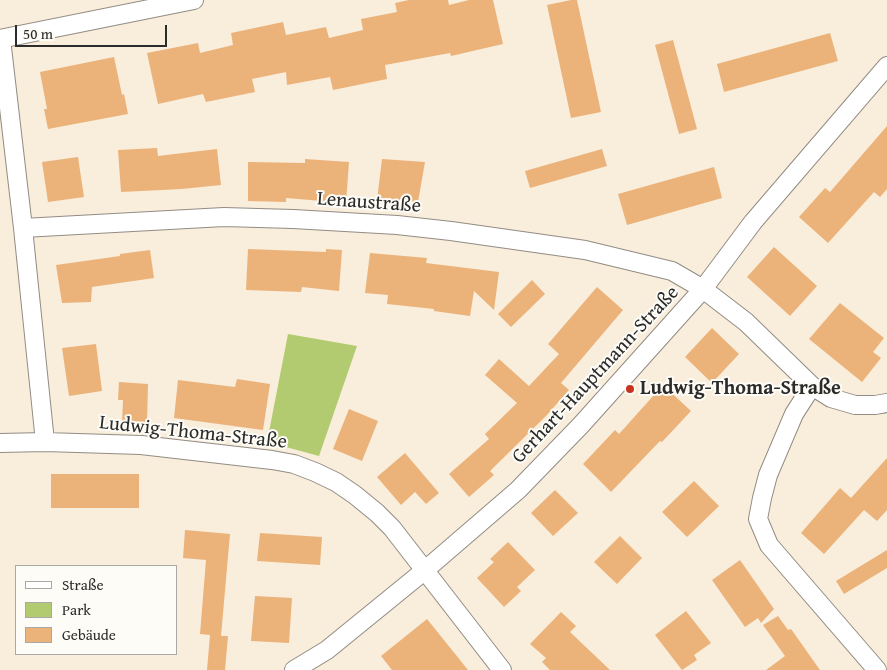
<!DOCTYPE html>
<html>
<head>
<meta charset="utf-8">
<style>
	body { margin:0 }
	#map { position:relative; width:887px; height:670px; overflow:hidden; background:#f9eddc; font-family:"Gentium Book Plus",serif }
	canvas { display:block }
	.legend { position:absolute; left:15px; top:565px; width:162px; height:90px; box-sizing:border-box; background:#fdfcf7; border:1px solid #a9a8a5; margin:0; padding:6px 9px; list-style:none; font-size:15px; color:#2b2b2b }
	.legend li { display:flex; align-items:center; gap:10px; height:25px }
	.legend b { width:25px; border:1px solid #a9a8a5 }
	.scale { position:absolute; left:15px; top:25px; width:152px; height:22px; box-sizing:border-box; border:2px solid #2b2b2b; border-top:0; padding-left:6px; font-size:15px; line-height:18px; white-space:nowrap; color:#2b2b2b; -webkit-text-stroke:4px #fdfcf7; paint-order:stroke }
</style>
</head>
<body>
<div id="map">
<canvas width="887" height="670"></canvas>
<ul class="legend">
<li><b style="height:6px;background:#fff"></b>Straße</li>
<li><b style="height:14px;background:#b3cb70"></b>Park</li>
<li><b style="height:14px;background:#ebb37a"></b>Gebäude</li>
</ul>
<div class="scale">50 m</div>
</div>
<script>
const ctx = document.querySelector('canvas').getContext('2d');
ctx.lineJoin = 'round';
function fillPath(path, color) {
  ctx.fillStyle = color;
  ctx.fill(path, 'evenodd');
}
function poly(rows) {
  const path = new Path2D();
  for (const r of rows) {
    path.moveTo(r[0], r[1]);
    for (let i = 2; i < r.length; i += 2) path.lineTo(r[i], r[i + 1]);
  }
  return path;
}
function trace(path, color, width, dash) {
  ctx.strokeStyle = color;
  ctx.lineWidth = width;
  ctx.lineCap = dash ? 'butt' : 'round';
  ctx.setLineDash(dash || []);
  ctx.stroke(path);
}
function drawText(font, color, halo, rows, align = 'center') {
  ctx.font = font + ' "Gentium Book Plus",serif';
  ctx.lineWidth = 4;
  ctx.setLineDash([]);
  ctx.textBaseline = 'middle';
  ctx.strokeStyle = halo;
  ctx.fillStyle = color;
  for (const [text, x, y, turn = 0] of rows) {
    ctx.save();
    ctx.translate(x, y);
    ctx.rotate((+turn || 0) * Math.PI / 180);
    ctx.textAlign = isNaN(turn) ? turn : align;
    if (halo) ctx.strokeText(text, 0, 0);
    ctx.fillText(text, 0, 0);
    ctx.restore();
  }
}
const green = poly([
	[288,334,357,346,319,456,267,442]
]);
const building = poly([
	[409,0,448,0,449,5,469,0,493,0,503,44,451,56,450,53,385,65,387,79,333,90,330,77,287,85,286,72,252,79,255,92,206,102,203,94,158,104,147,53,198,43,200,53,233,45,231,33,283,22,286,35,326,27,329,38,363,30,361,19,397,12,395,3],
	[571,0,577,0,601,112,571,118,547,5],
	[830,33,838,61,724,92,717,64],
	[673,40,697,129,679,134,655,45],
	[114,57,122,95,124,94,128,114,48,129,44,109,47,109,40,72],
	[887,126,887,189,880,197,874,192,828,243,799,217,825,188,830,192],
	[157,148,158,156,217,149,221,185,182,189,121,192,118,150],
	[602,149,607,166,530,188,525,171],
	[78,157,84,197,48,202,42,162],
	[305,159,349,162,346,203,286,198,286,202,248,201,248,162,305,163],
	[382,159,425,162,418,202,377,200],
	[714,167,722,198,627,225,618,194],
	[774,247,817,286,790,316,747,277],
	[248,249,326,252,326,249,342,250,339,291,302,287,301,292,246,290],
	[150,250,154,278,92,287,91,302,62,303,56,265,120,256,120,254],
	[370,253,427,258,426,263,499,272,494,310,474,291,470,316,434,311,434,309,387,304,388,295,365,293],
	[532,280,545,294,511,327,498,314],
	[597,287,623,310,561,383,569,390,546,416,490,471,494,475,469,497,449,474,489,439,485,434,517,403,485,375,499,359,529,386,559,354,548,344],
	[840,303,884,338,873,352,881,358,862,382,809,339],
	[712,328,739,354,712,383,685,357],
	[96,344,102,391,69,396,62,348],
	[237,379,270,384,263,430,174,418,178,380,235,387],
	[119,382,148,384,147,424,122,423,123,400,118,400],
	[663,385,691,411,662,442,660,441,611,492,583,464,615,430,619,434],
	[349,409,378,421,362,461,333,449],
	[405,453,439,493,426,504,415,492,401,505,377,477],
	[887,458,887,510,877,521,864,510,824,554,801,533,840,488,851,498],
	[51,474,139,474,139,508,51,508],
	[694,481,719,506,687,537,662,512],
	[555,490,578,513,553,536,531,513],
	[185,530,230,534,221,636,228,636,225,670,207,670,210,635,200,634,206,560,183,558],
	[260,533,322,537,320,565,257,561],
	[620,536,642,558,617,584,594,562],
	[508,542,535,570,517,587,521,591,504,607,477,578,494,562,490,559],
	[887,550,887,568,844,594,836,581],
	[740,560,774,609,761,623,758,618,745,627,712,580],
	[255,596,292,598,289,643,251,641],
	[686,611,711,643,694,655,697,660,682,670,655,635],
	[561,612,576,626,570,632,610,670,550,670,542,662,546,658,530,644],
	[778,616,788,630,791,629,820,670,766,670,785,656,763,625],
	[427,619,456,655,468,670,392,670,381,656]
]);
const street = poly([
	[0,39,194,0],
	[1,39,23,228,45,442],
	[23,228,224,217,293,219,397,225,451,231,585,250,672,271,703,289,746,322,812,386,831,398,855,405,875,405,887,403],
	[812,386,794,414,768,475,762,498,758,519,769,545,877,670],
	[0,443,45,442,141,445,272,460,294,464,315,472,336,482,355,495,377,513,392,528,502,670],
	[294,670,327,650,424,571,518,490,581,425,703,289,753,222,887,66]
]);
const markers = [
	[630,389,5,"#c8321e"]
];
const streetNames = [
	["Lenaustraße",369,203,4],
	["Gerhart-Hauptmann-Straße",596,375,-47],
	["Ludwig-Thoma-Straße",193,433,6]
];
const poiNames = [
	["Ludwig-Thoma-Straße",640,389]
];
fillPath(green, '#b3cb70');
fillPath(building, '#ebb37a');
trace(street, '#928c84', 20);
trace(street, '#fff', 18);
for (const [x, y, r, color] of markers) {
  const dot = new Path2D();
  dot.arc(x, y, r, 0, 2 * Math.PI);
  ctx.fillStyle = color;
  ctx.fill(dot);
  trace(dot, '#fdfcf7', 2);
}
drawText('20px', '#2b2b2b', '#fdfcf7', streetNames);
drawText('bold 20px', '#2b2b2b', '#fdfcf7', poiNames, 'left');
</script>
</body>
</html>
